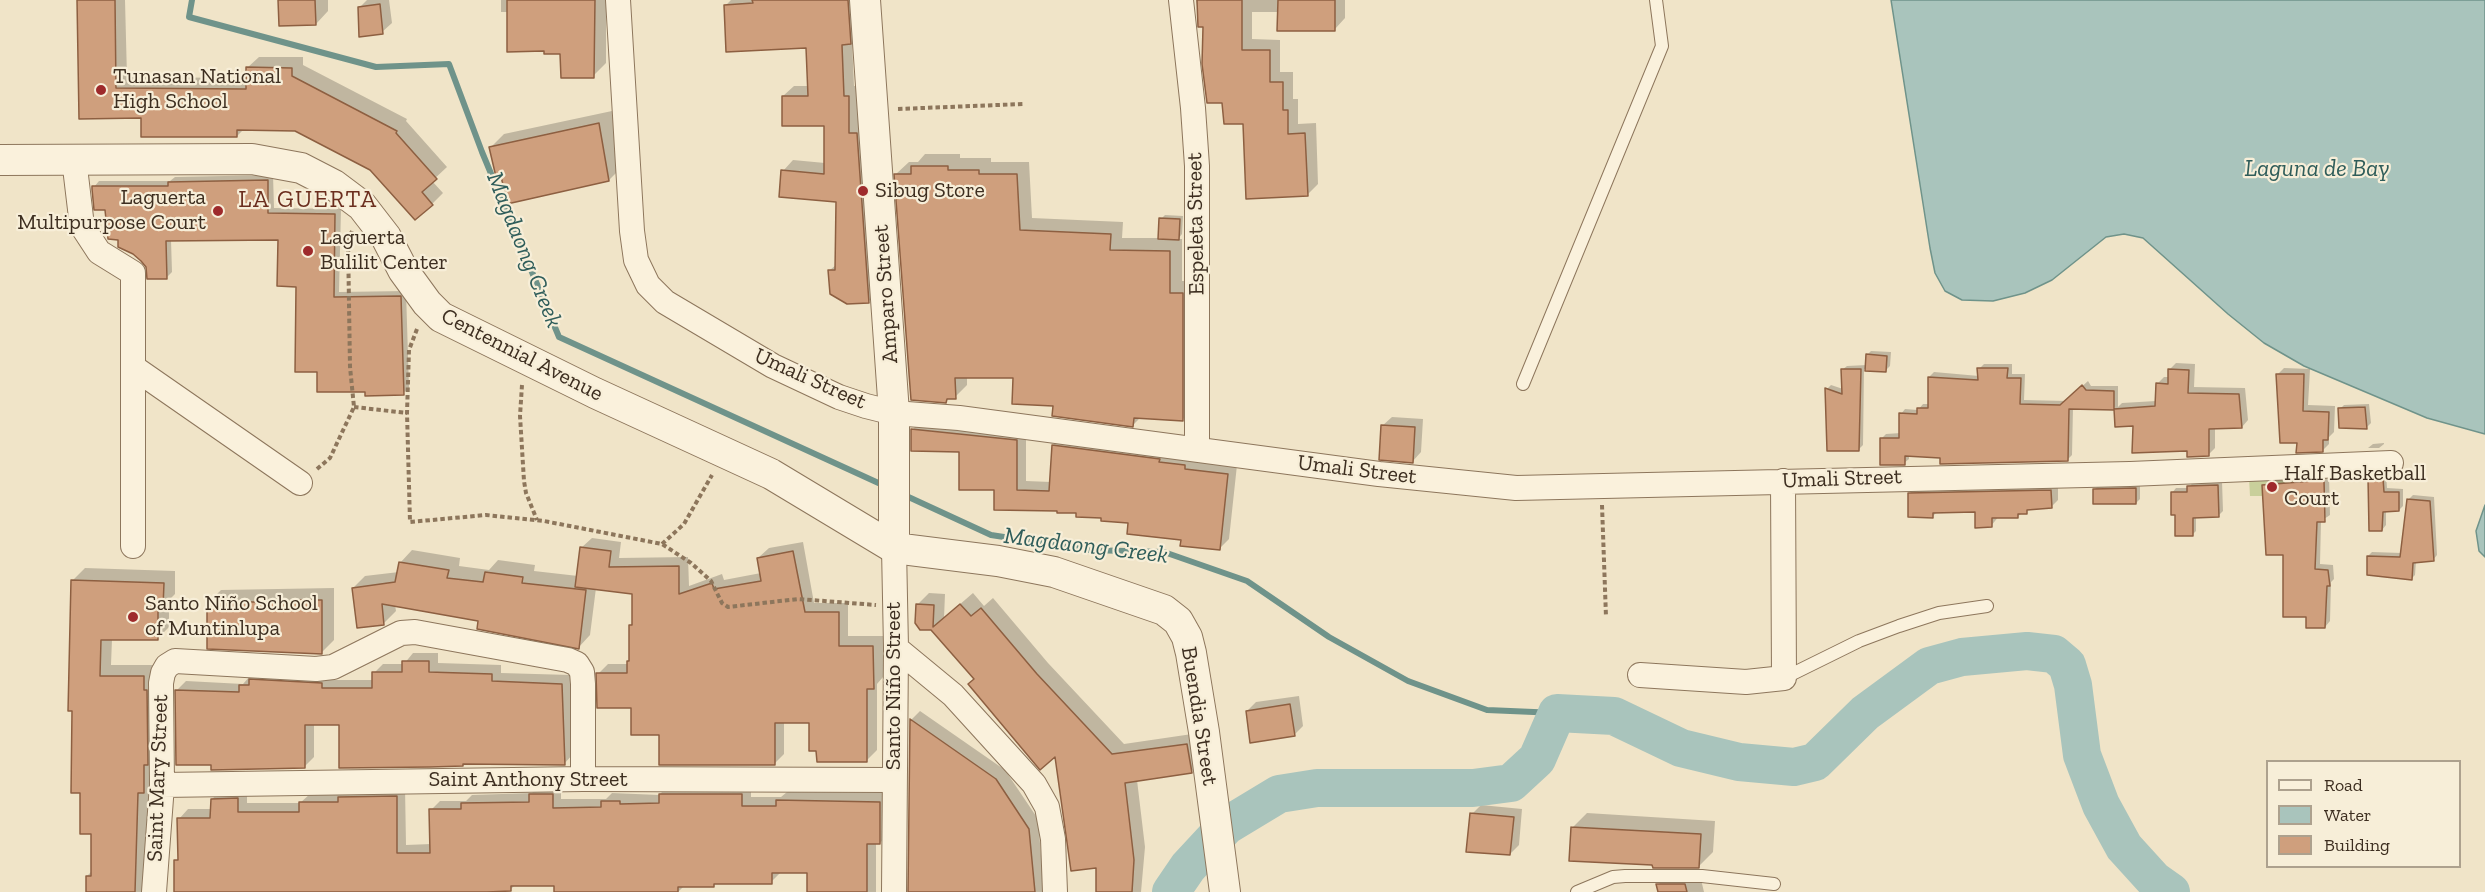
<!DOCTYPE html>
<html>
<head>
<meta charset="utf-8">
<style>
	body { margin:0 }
	#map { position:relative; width:2485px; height:892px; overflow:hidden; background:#f0e4c8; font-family:"Zilla Slab",serif }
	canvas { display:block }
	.legend { position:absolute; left:2266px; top:760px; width:195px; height:108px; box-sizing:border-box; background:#f7eed8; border:2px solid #ada18e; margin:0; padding:8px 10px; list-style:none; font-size:18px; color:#3d2e20 }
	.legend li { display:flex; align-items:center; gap:12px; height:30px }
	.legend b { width:30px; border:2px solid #ada18e }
</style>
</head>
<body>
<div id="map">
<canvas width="2485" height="892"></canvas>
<ul class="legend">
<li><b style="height:8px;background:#faf1dc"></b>Road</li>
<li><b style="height:16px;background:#a9c4bc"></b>Water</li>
<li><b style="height:16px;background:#cf9f7d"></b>Building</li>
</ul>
</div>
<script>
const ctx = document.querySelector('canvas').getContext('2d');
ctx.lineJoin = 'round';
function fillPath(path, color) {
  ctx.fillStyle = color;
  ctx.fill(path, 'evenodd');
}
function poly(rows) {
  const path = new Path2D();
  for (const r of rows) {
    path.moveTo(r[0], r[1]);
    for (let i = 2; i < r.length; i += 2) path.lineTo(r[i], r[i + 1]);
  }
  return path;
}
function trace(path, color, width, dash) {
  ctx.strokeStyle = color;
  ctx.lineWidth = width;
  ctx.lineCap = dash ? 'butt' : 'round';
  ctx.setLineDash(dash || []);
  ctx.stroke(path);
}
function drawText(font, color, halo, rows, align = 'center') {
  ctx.font = font + ' "Zilla Slab",serif';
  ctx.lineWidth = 4.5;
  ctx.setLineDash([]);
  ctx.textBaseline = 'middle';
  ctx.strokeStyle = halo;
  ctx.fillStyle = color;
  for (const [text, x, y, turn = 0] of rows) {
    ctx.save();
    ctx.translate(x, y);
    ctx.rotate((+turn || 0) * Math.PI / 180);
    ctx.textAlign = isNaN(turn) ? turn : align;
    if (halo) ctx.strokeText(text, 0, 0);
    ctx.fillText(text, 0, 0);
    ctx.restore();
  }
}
const green = poly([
	[2294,477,2295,496,2250,496,2249,478]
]);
const water = poly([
	[1891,0,2485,0,2485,434,2427,418,2304,366,2264,343,2228,314,2143,238,2124,234,2106,237,2052,280,2025,293,1993,301,1962,300,1945,291,1935,273,1930,248,1891,0],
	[2485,505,2485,557,2479,551,2476,531,2485,505]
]);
const shadow = poly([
	[78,0,125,0,127,77,247,78,247,68,259,57,303,57,303,65,407,119,406,121,447,167,432,181,443,193,432,204,295,130,244,129,237,136,142,117,80,117],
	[280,0,328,0,328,11,316,24],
	[367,0,389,0,392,23,382,32,359,8],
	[501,0,606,0,606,63,593,76,562,52,545,50,509,12,501,12],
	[731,0,859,0,861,32,852,41,854,86,859,86,879,291,868,302,830,270,837,264,838,200,783,171,793,160,825,163,825,125,783,96,794,86,809,86,807,47,726,5],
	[1196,0,1345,0,1345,18,1335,29,1279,12,1252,12,1252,39,1280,40,1280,72,1293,72,1293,99,1298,99,1298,124,1316,123,1318,184,1307,195,1223,102,1204,25,1200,25],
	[612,111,622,167,609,180,502,174,491,147,504,134],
	[925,154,960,154,960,158,991,158,991,162,1029,162,1032,218,1123,222,1122,238,1160,238,1161,219,1165,215,1183,216,1182,234,1178,239,1182,239,1182,281,1195,281,1195,407,1182,420,1141,417,1133,425,1054,405,1015,376,967,377,967,385,955,397,950,397,946,401,896,174,909,162,918,162],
	[273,175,274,208,341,209,339,292,406,291,409,388,403,393,367,390,297,285,280,238,171,240,172,272,166,278,147,265,119,239,107,208,94,187,99,181,170,181,175,177],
	[1871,351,1891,352,1890,366,1886,370,1864,369,1863,445,1859,449,1827,389,1831,385,1843,389,1842,370,1847,366,1867,365,1867,355],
	[2176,363,2195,364,2194,387,2245,388,2248,420,2242,427,2215,427,2215,448,2208,455,2188,450,2134,425,2116,426,2115,407,2113,409,2073,408,2072,455,2067,460,1909,455,1909,459,1904,463,1881,439,1886,434,1901,433,1901,414,1905,409,1918,410,1923,404,1929,404,1929,377,1934,372,1979,376,1979,369,1984,364,2012,364,2012,374,2025,374,2024,400,2066,401,2088,381,2091,386,2118,386,2118,407,2122,403,2156,401,2157,384,2164,377,2169,377,2169,370],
	[2284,368,2310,369,2308,405,2335,406,2334,432,2329,437,2329,444,2323,450,2298,441,2278,374],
	[2369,404,2371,423,2367,427,2340,409,2344,405],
	[1392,417,1423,419,1421,452,1412,462,1382,426],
	[922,420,1026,431,1026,481,1051,482,1053,445,1063,436,1237,465,1229,539,1219,549,1129,521,1059,510,996,488,961,451,913,429],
	[2373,444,2384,443,2384,444,2379,448,2368,448],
	[2386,474,2387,488,2403,489,2403,506,2399,510,2386,510,2386,525,2382,530,2369,479,2373,475],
	[2329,476,2330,515,2321,521,2320,564,2333,565,2334,579,2331,582,2330,621,2325,627,2307,615,2284,553,2264,486,2269,480],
	[2222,481,2223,511,2219,515,2196,516,2196,531,2192,535,2177,514,2172,493,2176,488,2189,488,2193,482],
	[2058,483,2058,500,2051,507,2031,508,2018,516,1999,516,1991,526,1976,511,1937,512,1933,516,1909,494,1917,487],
	[2140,484,2140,499,2136,503,2094,490,2098,486],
	[2413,495,2434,497,2437,555,2433,560,2416,561,2415,575,2411,579,2368,556,2372,552,2402,553,2409,499],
	[592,538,621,542,619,558,688,557,689,586,722,574,724,580,761,573,758,558,769,548,803,542,814,603,848,603,848,636,883,636,883,677,877,684,877,750,867,760,810,722,784,721,784,754,774,764,660,734,598,674,608,664,628,664,630,660,630,625,634,622,633,592,596,588,590,635,578,648,480,619,395,605,396,611,383,624,353,588,365,576,399,572,400,563,412,550,460,558,459,566,489,570,498,560,535,565,534,571,578,576,581,548],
	[85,568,175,571,175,594,169,600,169,627,157,639,112,639,111,665,156,665,156,779,149,785,147,892,87,892,87,876,92,871,92,833,73,580],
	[334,588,334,640,322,652,209,602,221,590],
	[929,593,945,594,944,618,973,593,984,606,993,598,1048,663,1124,744,1199,733,1203,760,1191,772,1137,780,1145,847,1141,892,1098,892,1099,875,1056,754,975,679,932,628,917,605],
	[413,653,438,653,438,663,501,665,501,673,570,675,573,754,564,764,340,723,314,723,314,757,304,767,212,763,177,690,186,681,243,684,250,676,331,674,331,680,374,680,374,673,383,664,404,664],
	[1299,696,1303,726,1294,735,1247,711,1256,702],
	[920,711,1005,770,1038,819,1044,892,909,892,911,720],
	[540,785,561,785,561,799,606,799,612,793,659,795,669,785,751,785,751,797,781,797,787,792,889,793,889,833,880,843,876,843,876,892,809,892,809,871,781,872,771,882,716,882,713,886,684,886,678,892,555,892,555,884,516,884,510,890,491,890,489,892,176,892,176,861,179,857,179,819,188,809,212,809,212,799,222,790,247,790,247,803,300,803,310,794,405,787,406,845,431,844,431,810,440,801,466,801,472,795,532,793],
	[1481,805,1522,809,1519,845,1510,854,1472,814],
	[1587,813,1715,821,1713,852,1699,866,1653,864,1573,827],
	[1672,871,1699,871,1704,892,1660,892,1658,885]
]);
const stream = poly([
	[192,0,189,17,376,67,449,64,482,152,559,337,885,486],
	[902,494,991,535,1088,550,1164,552,1247,581,1329,637,1408,681,1487,710,1557,713]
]);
const river = poly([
	[1171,892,1188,867,1226,826,1279,794,1317,788,1473,788,1511,783,1537,759,1557,713,1614,716,1681,748,1739,762,1794,767,1815,762,1865,713,1929,666,1962,657,2027,651,2054,654,2067,665,2073,685,2082,755,2101,805,2124,847,2154,880,2171,892]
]);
const building = poly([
	[77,0,115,0,116,88,246,89,246,67,292,68,292,76,397,131,396,133,437,179,422,192,433,205,415,220,370,170,295,131,237,130,237,137,141,137,141,118,79,119,77,0],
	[278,0,315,0,316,25,279,26,278,0],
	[507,0,595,0,594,78,561,78,560,54,544,54,544,51,507,52,507,0],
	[752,0,848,0,851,44,842,45,844,96,849,96,849,133,857,133,869,303,847,304,830,294,828,270,835,270,836,202,779,197,781,170,824,174,824,126,782,126,782,96,808,96,806,48,726,52,724,5,753,3,752,0],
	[1197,0,1242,0,1242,50,1270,50,1270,82,1283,82,1283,110,1288,110,1288,134,1305,133,1308,196,1246,199,1243,124,1224,124,1222,103,1207,103,1202,64,1203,27,1198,27,1197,0],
	[1278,0,1335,0,1335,31,1277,31,1278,0],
	[380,4,383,34,359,37,358,7,380,4],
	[599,123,609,181,507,204,501,176,496,177,489,147,599,123],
	[911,166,948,166,948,170,979,170,979,174,1017,174,1020,230,1111,234,1110,250,1170,251,1170,293,1183,293,1183,421,1134,418,1133,427,1052,416,1053,406,1012,404,1013,378,955,378,956,399,947,399,946,403,911,400,894,174,911,174,911,166],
	[268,180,268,213,335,214,334,297,401,296,404,395,365,396,365,392,317,392,317,372,295,372,296,287,277,286,278,240,166,241,167,279,147,279,146,267,141,261,133,254,118,247,118,240,108,239,105,210,94,210,92,189,92,186,168,186,168,182,268,180],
	[1159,218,1180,219,1179,240,1158,239,1159,218],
	[1866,354,1887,356,1886,372,1865,371,1866,354],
	[1977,368,2008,368,2007,378,2021,378,2020,404,2060,405,2082,385,2086,390,2114,391,2114,410,2069,409,2068,461,1940,464,1940,458,1905,456,1905,465,1880,465,1880,438,1899,438,1899,413,1917,414,1917,408,1928,408,1928,377,1978,380,1977,368],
	[1841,369,1861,369,1859,451,1827,451,1825,388,1842,394,1841,369],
	[2168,369,2189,370,2188,393,2239,394,2242,428,2209,429,2209,456,2187,457,2187,451,2132,453,2133,426,2115,427,2114,409,2155,406,2156,383,2168,384,2168,369],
	[2276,374,2304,374,2303,411,2329,412,2328,440,2323,440,2323,452,2296,453,2297,443,2280,443,2276,374],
	[2365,407,2367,429,2339,428,2338,408,2365,407],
	[1381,425,1415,427,1413,463,1379,460,1381,425],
	[911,429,1017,440,1017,490,1049,491,1052,445,1160,459,1159,462,1185,465,1185,469,1228,474,1220,550,1180,546,1181,540,1127,534,1128,523,1101,521,1101,518,1076,517,1076,513,1057,513,1057,511,994,510,994,490,959,490,959,452,911,451,911,429],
	[2368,478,2383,478,2384,492,2399,492,2399,511,2383,512,2382,531,2369,531,2368,478],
	[2324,480,2325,522,2317,522,2315,569,2328,570,2330,586,2327,586,2325,628,2306,628,2306,617,2283,617,2283,555,2266,555,2262,485,2324,480],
	[2218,485,2219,517,2193,518,2193,536,2175,536,2175,515,2171,515,2171,492,2187,492,2187,486,2218,485],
	[2136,488,2136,504,2093,504,2093,489,2136,488],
	[2051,490,2052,508,2027,510,2027,514,2018,514,2018,518,1992,518,1992,527,1975,528,1975,512,1933,513,1933,518,1908,517,1908,493,2051,490],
	[2407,499,2430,501,2434,561,2413,563,2412,580,2367,575,2367,556,2400,557,2407,499],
	[580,547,611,551,609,567,679,566,679,594,712,583,714,589,761,581,757,558,793,551,805,612,839,612,839,646,873,646,874,689,867,689,867,762,817,762,816,751,809,751,809,723,775,723,775,765,659,765,659,735,631,735,631,708,597,708,596,673,627,673,627,661,629,661,629,625,632,625,632,594,575,587,580,547],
	[399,562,449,570,447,578,483,582,485,572,523,577,522,583,586,590,579,649,477,629,478,621,382,604,384,625,357,628,352,588,395,582,399,562],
	[71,580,164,583,163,608,158,608,158,640,101,640,100,676,144,676,144,690,147,690,148,765,144,765,144,793,138,793,135,892,86,892,86,876,91,876,91,834,80,834,80,793,71,793,72,711,68,711,71,580],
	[292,600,322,600,322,654,207,649,207,602,292,602,292,600],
	[916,604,934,605,933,627,960,604,971,616,981,608,1037,674,1112,754,1187,744,1192,773,1125,783,1134,860,1132,892,1096,892,1096,868,1071,871,1055,757,1040,770,968,684,974,679,931,630,920,630,915,623,916,604],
	[402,661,429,661,429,672,492,674,492,681,562,684,565,765,463,764,463,766,430,767,339,768,339,725,305,725,305,768,211,770,211,765,176,765,175,690,239,692,239,685,249,685,249,679,322,683,322,688,372,688,372,672,402,672,402,661],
	[1290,704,1295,736,1250,743,1246,711,1290,704],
	[910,719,996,779,1029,829,1035,892,908,892,910,719],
	[529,794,553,794,553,808,601,807,601,801,620,801,620,804,659,803,659,794,742,794,742,806,776,806,776,800,880,802,880,844,867,844,867,892,807,892,807,873,772,873,772,884,714,884,714,887,678,887,678,892,554,892,554,886,511,886,511,891,487,892,174,892,174,860,178,860,177,818,210,818,211,799,238,798,238,812,299,812,299,802,338,802,338,797,397,796,397,853,430,853,429,809,461,809,461,803,529,802,529,794],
	[1470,813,1514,817,1510,855,1466,852,1470,813],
	[1571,827,1701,834,1699,868,1653,868,1652,865,1569,861,1571,827],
	[1656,884,1685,884,1687,892,1658,892,1656,884]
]);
const path = poly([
	[898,109,1023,104],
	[417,329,409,350,407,413,410,522,486,515,544,521,662,544,691,563,711,581,722,603,728,607,798,599,876,605],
	[522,385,520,416,524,481,526,493,537,520],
	[354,407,407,413],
	[317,469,330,458,354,407,350,367,348,240,352,231],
	[1602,505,1606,617],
	[662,544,684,524,712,475]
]);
const service = poly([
	[1523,384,1662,46,1656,0],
	[1784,678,1859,641,1899,626,1939,613,1987,606],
	[1577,892,1613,877,1625,876,1702,876,1774,884]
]);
const minor = poly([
	[618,0,632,231,636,260,648,285,665,302,773,366,839,397,866,406,894,413,959,418,1379,474,1516,488,2130,474,2391,463],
	[1181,0,1193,108,1197,166,1197,449],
	[74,159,82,226,99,252,133,273,133,546],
	[133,367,300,483],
	[896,648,953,695,1034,784,1047,807,1053,839,1055,892],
	[1640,675,1746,682,1784,678,1783,481],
	[162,785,583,779,894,780],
	[154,892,162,785,161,683,163,673,167,666,175,661,316,669,333,667,401,633,415,632,568,660,577,664,582,672,583,684,583,779],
	[894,892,896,648,894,548]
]);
const tertiary = poly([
	[865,0,894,413,894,548],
	[0,160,252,159,301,168,334,185,362,206,386,237,403,270,427,303,441,317,595,393,771,474,894,548,998,561,1054,572,1164,610,1178,621,1187,637,1191,653,1204,732,1225,892]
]);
const markers = [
	[101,90,6,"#9e2a2b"],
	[863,191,6,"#9e2a2b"],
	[218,211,6,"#9e2a2b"],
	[308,251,6,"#9e2a2b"],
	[2272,487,6,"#9e2a2b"],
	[133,617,6,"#9e2a2b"]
];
const poiNames = [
	["Tunasan National",113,77],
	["High School",113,102],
	["Sibug Store",875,191],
	["Laguerta",206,198,"right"],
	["Multipurpose Court",206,223,"right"],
	["Laguerta",320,238],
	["Bulilit Center",320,263],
	["Half Basketball",2284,474],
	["Court",2284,499],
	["Santo Niño School",145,604],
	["of Muntinlupa",145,629]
];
const streetNames = [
	["Espeleta Street",1196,224,-91],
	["Amparo Street",886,294,-94],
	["Centennial Avenue",522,355,27],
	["Umali Street",810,379,24],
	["Umali Street",1357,470,7],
	["Umali Street",1842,479,-2],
	["Santo Niño Street",894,686,-90],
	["Buendia Street",1199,716,81],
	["Saint Mary Street",158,778,-88],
	["Saint Anthony Street",528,780]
];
const waterNames = [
	["Laguna de Bay",2317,169],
	["Magdaong Creek",524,250,68],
	["Magdaong Creek",1086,546,7]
];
const neighbourhoodNames = [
	["LA GUERTA",308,200]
];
fillPath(green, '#c9cf9b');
fillPath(water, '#a9c4bc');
trace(water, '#6f938a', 1.5);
fillPath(shadow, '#0003');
trace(stream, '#6f938a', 6);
trace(river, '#a9c4bc', 38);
fillPath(building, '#cf9f7d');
trace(building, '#8d5f41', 1.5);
trace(service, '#8d765c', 14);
trace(minor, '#8d765c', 26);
trace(tertiary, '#8d765c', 32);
trace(path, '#8d765c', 4, [4.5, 3]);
trace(service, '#faf1dc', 12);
trace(minor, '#faf1dc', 24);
trace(tertiary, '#faf1dc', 30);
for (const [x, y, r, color] of markers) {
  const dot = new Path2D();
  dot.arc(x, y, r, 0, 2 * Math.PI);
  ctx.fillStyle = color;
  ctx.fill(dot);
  trace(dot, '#f7eed8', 2);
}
drawText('22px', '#3d2e20', '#f7eed8', poiNames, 'left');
drawText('22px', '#3d2e20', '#f7eed8', streetNames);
drawText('italic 24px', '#2f5d5a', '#f7eed8', waterNames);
ctx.letterSpacing = '1.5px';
drawText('24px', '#6b2e1e', '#f7eed8', neighbourhoodNames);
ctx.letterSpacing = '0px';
</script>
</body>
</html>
